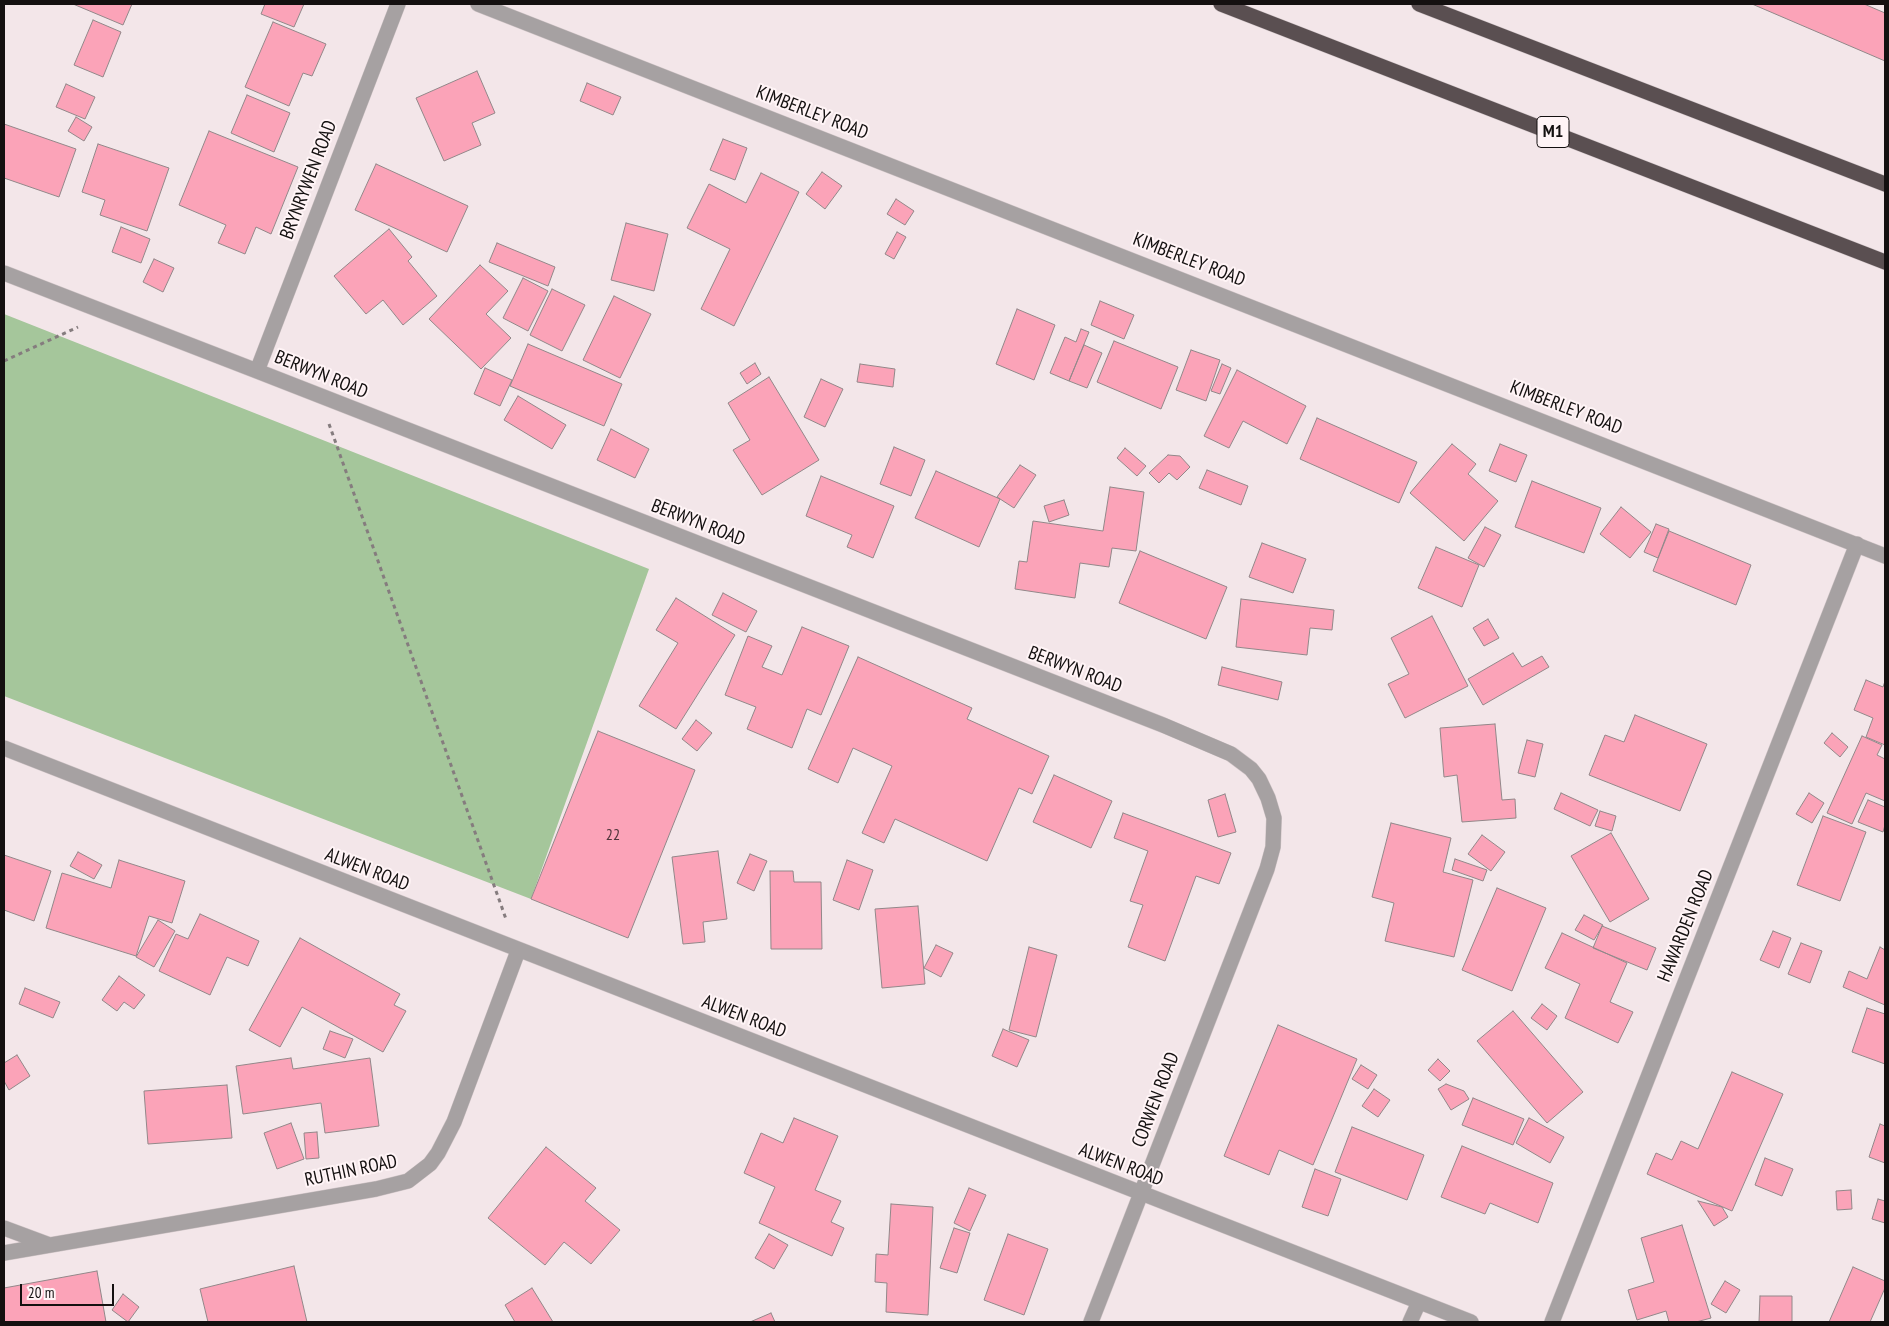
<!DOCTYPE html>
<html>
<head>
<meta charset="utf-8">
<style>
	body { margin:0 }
	#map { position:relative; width:1889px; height:1326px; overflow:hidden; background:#f3e6e9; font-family:"PT Sans Narrow",sans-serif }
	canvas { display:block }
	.frame { position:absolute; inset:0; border:5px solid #141010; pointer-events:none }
	.scale { position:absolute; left:20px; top:1284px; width:94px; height:22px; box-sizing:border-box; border:2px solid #141010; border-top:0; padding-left:6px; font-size:15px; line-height:18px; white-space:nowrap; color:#141010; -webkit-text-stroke:4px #fff4f6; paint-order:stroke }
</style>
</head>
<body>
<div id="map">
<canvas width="1889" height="1326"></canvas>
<div class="frame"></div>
<div class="scale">20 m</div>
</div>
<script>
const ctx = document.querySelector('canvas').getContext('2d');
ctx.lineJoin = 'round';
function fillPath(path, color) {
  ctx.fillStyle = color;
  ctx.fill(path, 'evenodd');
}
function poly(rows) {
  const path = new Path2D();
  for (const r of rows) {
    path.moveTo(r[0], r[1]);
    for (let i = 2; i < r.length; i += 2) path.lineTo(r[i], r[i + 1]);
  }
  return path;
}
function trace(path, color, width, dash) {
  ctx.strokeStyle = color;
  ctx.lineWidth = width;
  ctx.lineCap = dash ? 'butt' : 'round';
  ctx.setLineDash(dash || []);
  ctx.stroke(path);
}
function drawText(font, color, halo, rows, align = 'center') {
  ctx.font = font + ' "PT Sans Narrow",sans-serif';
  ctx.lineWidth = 4;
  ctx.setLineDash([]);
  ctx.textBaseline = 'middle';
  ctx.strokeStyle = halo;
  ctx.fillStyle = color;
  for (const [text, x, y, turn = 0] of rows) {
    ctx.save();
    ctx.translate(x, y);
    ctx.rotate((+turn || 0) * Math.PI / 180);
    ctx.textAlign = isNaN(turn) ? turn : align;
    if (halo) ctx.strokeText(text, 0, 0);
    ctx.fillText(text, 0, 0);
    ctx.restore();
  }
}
const green = poly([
	[4,314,649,569,531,899,4,696]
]);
const building = poly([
	[73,4,132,4,123,25,73,4],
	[265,4,304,4,294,27,261,14,265,4],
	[1752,4,1864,4,1885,13,1885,61,1752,4],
	[93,20,121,32,103,77,74,65,93,20],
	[273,22,326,44,312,76,303,73,289,106,245,87,273,22],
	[477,71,495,113,472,123,481,145,444,161,416,98,477,71],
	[587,83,621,97,613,115,580,101,587,83],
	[66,84,95,97,85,119,56,107,66,84],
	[247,95,290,113,274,152,231,133,247,95],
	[76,117,92,127,84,141,68,131,76,117],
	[4,124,76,149,59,197,4,178,4,124],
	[209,131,298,167,271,234,256,227,245,254,218,243,226,225,179,205,209,131],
	[723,139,747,148,735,180,710,170,723,139],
	[98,144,169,168,147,231,100,215,105,200,82,192,98,144],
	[376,164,468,206,447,252,355,210,376,164],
	[822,172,842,186,825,209,806,194,822,172],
	[761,173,799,192,734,326,701,309,730,249,687,228,709,184,746,203,761,173],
	[896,199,914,211,905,225,887,214,896,199],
	[626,223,668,234,654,291,611,280,626,223],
	[121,227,150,239,141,263,112,252,121,227],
	[389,229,412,257,408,261,437,296,403,325,383,300,366,314,334,276,389,229],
	[897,232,906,237,894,259,885,254,897,232],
	[497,243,555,267,548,286,489,262,497,243],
	[154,259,174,268,163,292,143,282,154,259],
	[480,265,508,291,486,314,511,338,481,369,429,319,480,265],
	[523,278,548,291,528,331,503,318,523,278],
	[552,289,585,305,562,351,530,335,552,289],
	[614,296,651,314,620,378,583,360,614,296],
	[1100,301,1134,315,1124,339,1091,325,1100,301],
	[1017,309,1055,325,1034,380,996,364,1017,309],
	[1081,329,1089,332,1069,381,1050,373,1065,337,1076,342,1081,329],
	[1114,341,1178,367,1161,409,1097,382,1114,341],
	[528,344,622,384,604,426,510,386,528,344],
	[1084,345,1102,353,1087,388,1069,381,1084,345],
	[1191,350,1220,360,1206,401,1176,390,1191,350],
	[755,363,761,374,747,384,740,373,755,363],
	[860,364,895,369,893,387,857,382,860,364],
	[1222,364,1231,368,1220,394,1211,391,1222,364],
	[485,368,512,380,500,406,474,394,485,368],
	[1237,370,1306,406,1287,444,1243,421,1229,448,1204,436,1237,370],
	[769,377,819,460,762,495,733,450,750,440,728,403,769,377],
	[821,379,843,389,825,427,804,417,821,379],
	[518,396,566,425,552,449,504,420,518,396],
	[1317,418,1417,462,1399,503,1300,459,1317,418],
	[611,429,649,449,635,478,597,460,611,429],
	[1452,444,1476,464,1468,474,1498,501,1464,541,1410,493,1452,444],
	[1500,444,1527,455,1516,482,1489,471,1500,444],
	[894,447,925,460,911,496,880,484,894,447],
	[1125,448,1146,466,1137,476,1117,458,1125,448],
	[1168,455,1180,456,1190,467,1177,480,1169,473,1159,483,1149,473,1168,455],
	[1020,465,1036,475,1014,508,997,497,1020,465],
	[1207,470,1248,486,1241,505,1199,488,1207,470],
	[936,471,1000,499,979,547,915,518,936,471],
	[821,476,894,506,873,558,847,547,852,535,806,516,821,476],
	[1532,481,1601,508,1584,553,1515,527,1532,481],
	[1110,487,1144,492,1136,551,1112,548,1109,567,1080,563,1075,598,1015,589,1019,561,1027,562,1033,521,1103,531,1110,487],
	[1064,500,1069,515,1049,522,1044,506,1064,500],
	[1621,507,1651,532,1630,558,1600,534,1621,507],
	[1656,524,1669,529,1658,558,1644,552,1656,524],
	[1485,527,1501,535,1484,567,1468,558,1485,527],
	[1669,531,1751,565,1736,605,1653,571,1669,531],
	[1262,543,1306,559,1293,593,1249,577,1262,543],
	[1436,547,1479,565,1462,607,1418,588,1436,547],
	[1140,551,1227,587,1206,639,1119,603,1140,551],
	[723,593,757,611,746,632,712,615,723,593],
	[676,598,735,635,676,729,639,706,678,643,656,630,676,598],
	[1241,599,1334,610,1332,630,1310,628,1307,655,1236,647,1241,599],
	[1432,616,1468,686,1405,718,1388,684,1409,674,1391,638,1432,616],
	[1488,619,1499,638,1484,646,1473,628,1488,619],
	[802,627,849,646,821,715,807,709,792,748,747,729,756,707,725,695,748,636,772,646,762,667,782,675,802,627],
	[1513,653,1522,667,1542,656,1549,667,1483,705,1468,679,1513,653],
	[858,657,972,708,967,719,1049,756,1032,794,1019,788,987,861,895,819,884,843,862,833,892,766,853,748,838,783,808,769,858,657],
	[1222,667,1282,682,1278,700,1218,685,1222,667],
	[1866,680,1883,687,1885,681,1885,745,1866,737,1873,718,1854,710,1866,680],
	[1635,715,1707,744,1680,811,1589,775,1605,735,1624,742,1635,715],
	[696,720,712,733,697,751,682,739,696,720],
	[1495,724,1502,800,1515,799,1516,818,1462,822,1457,775,1444,777,1440,728,1495,724],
	[598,731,695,770,628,938,531,899,598,731],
	[1832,733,1848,747,1840,757,1824,743,1832,733],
	[1862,736,1882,745,1877,755,1885,759,1885,801,1866,793,1852,824,1827,813,1862,736],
	[1527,740,1543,744,1535,777,1518,773,1527,740],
	[1054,775,1112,801,1091,848,1033,822,1054,775],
	[1561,793,1598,810,1590,826,1554,809,1561,793],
	[1809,793,1824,803,1812,823,1796,814,1809,793],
	[1225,794,1236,832,1218,837,1208,800,1225,794],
	[1868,800,1885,807,1885,825,1883,832,1858,822,1868,800],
	[1600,811,1616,816,1612,831,1595,826,1600,811],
	[1123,813,1231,853,1219,884,1196,876,1165,961,1128,947,1143,905,1130,901,1148,851,1114,838,1123,813],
	[1823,816,1866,832,1840,901,1797,885,1823,816],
	[1391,823,1451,838,1443,872,1473,880,1454,957,1385,941,1394,903,1372,897,1391,823],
	[1611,833,1649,899,1610,922,1571,856,1611,833],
	[1482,835,1505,852,1491,871,1468,854,1482,835],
	[718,851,727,919,703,922,705,942,683,944,672,857,718,851],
	[78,852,102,865,94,879,70,866,78,852],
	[750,854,767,861,754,891,737,883,750,854],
	[4,855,51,871,34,921,4,910,4,855],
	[1455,859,1487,870,1483,881,1452,870,1455,859],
	[119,860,185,881,172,923,149,916,136,956,46,928,62,873,111,888,119,860],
	[847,860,873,870,859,910,833,900,847,860],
	[770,871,793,871,794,882,821,882,822,949,771,949,770,871],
	[1497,888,1546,908,1512,991,1462,970,1497,888],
	[918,906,925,984,882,988,875,909,918,906],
	[200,914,259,941,248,966,227,957,210,995,159,971,176,934,188,939,200,914],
	[1584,915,1603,925,1594,940,1575,930,1584,915],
	[158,920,175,931,154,967,136,957,158,920],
	[1602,926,1656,948,1647,970,1593,948,1602,926],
	[1773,931,1791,938,1779,968,1760,960,1773,931],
	[1562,933,1627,963,1610,1002,1633,1012,1618,1043,1565,1018,1580,984,1545,968,1562,933],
	[300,938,400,994,394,1005,406,1011,383,1052,302,1007,280,1047,249,1030,300,938],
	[1801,943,1822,951,1810,983,1788,974,1801,943],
	[936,945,953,953,941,977,924,968,936,945],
	[1029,947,1057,955,1036,1037,1009,1030,1029,947],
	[1880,947,1885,950,1885,1005,1843,987,1849,971,1867,979,1880,947],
	[119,976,145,995,134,1009,124,1002,117,1011,102,1000,119,976],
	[25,988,60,1002,53,1018,19,1004,25,988],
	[1542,1004,1557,1016,1547,1030,1531,1018,1542,1004],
	[1867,1008,1885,1014,1885,1064,1852,1052,1867,1008],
	[1513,1011,1583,1092,1547,1123,1477,1041,1513,1011],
	[1278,1025,1357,1059,1313,1165,1279,1150,1269,1175,1224,1156,1278,1025],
	[1003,1029,1029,1040,1017,1067,992,1056,1003,1029],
	[330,1031,353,1039,345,1058,323,1049,330,1031],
	[17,1055,30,1076,9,1090,4,1081,4,1063,17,1055],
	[291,1058,293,1069,370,1058,379,1126,325,1133,321,1103,243,1114,236,1066,291,1058],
	[1438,1059,1450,1071,1440,1081,1428,1070,1438,1059],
	[1361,1065,1377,1075,1368,1089,1352,1079,1361,1065],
	[1732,1072,1783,1094,1732,1211,1647,1174,1656,1153,1672,1160,1681,1141,1698,1149,1732,1072],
	[1446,1084,1464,1091,1469,1099,1451,1110,1438,1089,1446,1084],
	[227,1085,232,1138,148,1144,144,1091,227,1085],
	[1374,1089,1390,1100,1378,1117,1362,1106,1374,1089],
	[1473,1098,1524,1119,1513,1145,1462,1125,1473,1098],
	[794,1118,838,1136,815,1190,841,1201,831,1222,844,1228,832,1256,759,1223,775,1187,744,1173,761,1133,783,1143,794,1118],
	[1529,1118,1564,1137,1550,1163,1516,1143,1529,1118],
	[291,1123,304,1159,277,1169,264,1133,291,1123],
	[1880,1124,1885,1126,1885,1163,1869,1157,1880,1124],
	[1352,1127,1424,1155,1407,1200,1335,1172,1352,1127],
	[317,1132,319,1158,306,1159,304,1133,317,1132],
	[1462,1146,1553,1183,1538,1223,1490,1203,1485,1214,1441,1197,1462,1146],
	[546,1147,596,1188,585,1201,620,1230,591,1264,564,1242,545,1265,488,1218,546,1147],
	[1765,1158,1793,1169,1782,1196,1755,1185,1765,1158],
	[1315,1169,1341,1179,1328,1216,1302,1207,1315,1169],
	[969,1188,986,1195,970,1231,954,1223,969,1188],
	[1851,1190,1852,1209,1837,1210,1836,1191,1851,1190],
	[1878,1199,1885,1201,1885,1223,1872,1219,1878,1199],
	[1698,1201,1722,1207,1728,1217,1714,1226,1698,1201],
	[891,1204,933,1207,928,1315,886,1312,887,1283,875,1282,876,1254,888,1255,891,1204],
	[1682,1225,1711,1318,1696,1322,1669,1322,1666,1311,1637,1320,1628,1290,1654,1282,1641,1238,1682,1225],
	[954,1228,970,1233,957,1273,940,1268,954,1228],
	[769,1234,788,1245,774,1269,755,1258,769,1234],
	[1008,1234,1048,1249,1024,1315,984,1300,1008,1234],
	[294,1266,307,1322,208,1322,200,1289,294,1266],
	[1853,1267,1885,1281,1885,1288,1870,1322,1829,1322,1853,1267],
	[97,1271,106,1322,4,1322,4,1288,97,1271],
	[1725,1281,1740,1290,1726,1313,1711,1304,1725,1281],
	[532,1288,553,1322,515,1322,505,1305,532,1288],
	[123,1294,139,1307,128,1322,112,1310,123,1294],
	[1760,1296,1792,1296,1792,1322,1759,1322,1760,1296],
	[771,1313,775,1322,750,1322,771,1313]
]);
const path = poly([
	[4,361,78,327],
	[329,424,506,919]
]);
const minor = poly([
	[478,4,1885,556],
	[4,273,257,371,1163,725,1231,754,1251,769,1259,779,1268,798,1274,818,1273,847,1267,869,1091,1322],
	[257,371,398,4],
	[4,748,1471,1322],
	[4,1228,47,1244],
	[4,1253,376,1189,408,1181,430,1164,438,1153,454,1122,518,951],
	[1410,1322,1419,1302],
	[1552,1322,1857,544]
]);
const motorway = poly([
	[1221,4,1885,262],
	[1419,4,1885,184]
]);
const numberNames = [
	["22",613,835]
];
const shields = [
	[1553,132,32]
];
const shieldNames = [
	["M1",1553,132]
];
const streetNames = [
	["KIMBERLEY ROAD",812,113,21],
	["BRYNRYWEN ROAD",309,180,-69],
	["KIMBERLEY ROAD",1189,260,21],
	["BERWYN ROAD",321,375,22],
	["KIMBERLEY ROAD",1566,408,21],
	["BERWYN ROAD",698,523,21],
	["BERWYN ROAD",1075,670,21],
	["ALWEN ROAD",367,870,21],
	["HAWARDEN ROAD",1686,926,-68],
	["ALWEN ROAD",744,1017,21],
	["CORWEN ROAD",1156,1100,-69],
	["ALWEN ROAD",1121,1165,21],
	["RUTHIN ROAD",351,1171,-12]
];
fillPath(green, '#a5c69b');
fillPath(building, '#fba3b8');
trace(building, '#928789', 1);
trace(minor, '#cfc4c6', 16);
trace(motorway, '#cfc4c6', 16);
trace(path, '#857c7e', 3, [4, 4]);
trace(minor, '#a6a1a2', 15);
trace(motorway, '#5a4f51', 15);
drawText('16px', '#4e353a', null, numberNames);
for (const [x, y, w] of shields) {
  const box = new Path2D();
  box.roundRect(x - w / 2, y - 15.5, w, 31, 4);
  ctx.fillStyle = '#fff4f6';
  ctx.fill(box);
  trace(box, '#141010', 1);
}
drawText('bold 18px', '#141010', null, shieldNames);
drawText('19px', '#141010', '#fff4f6', streetNames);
</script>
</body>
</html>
